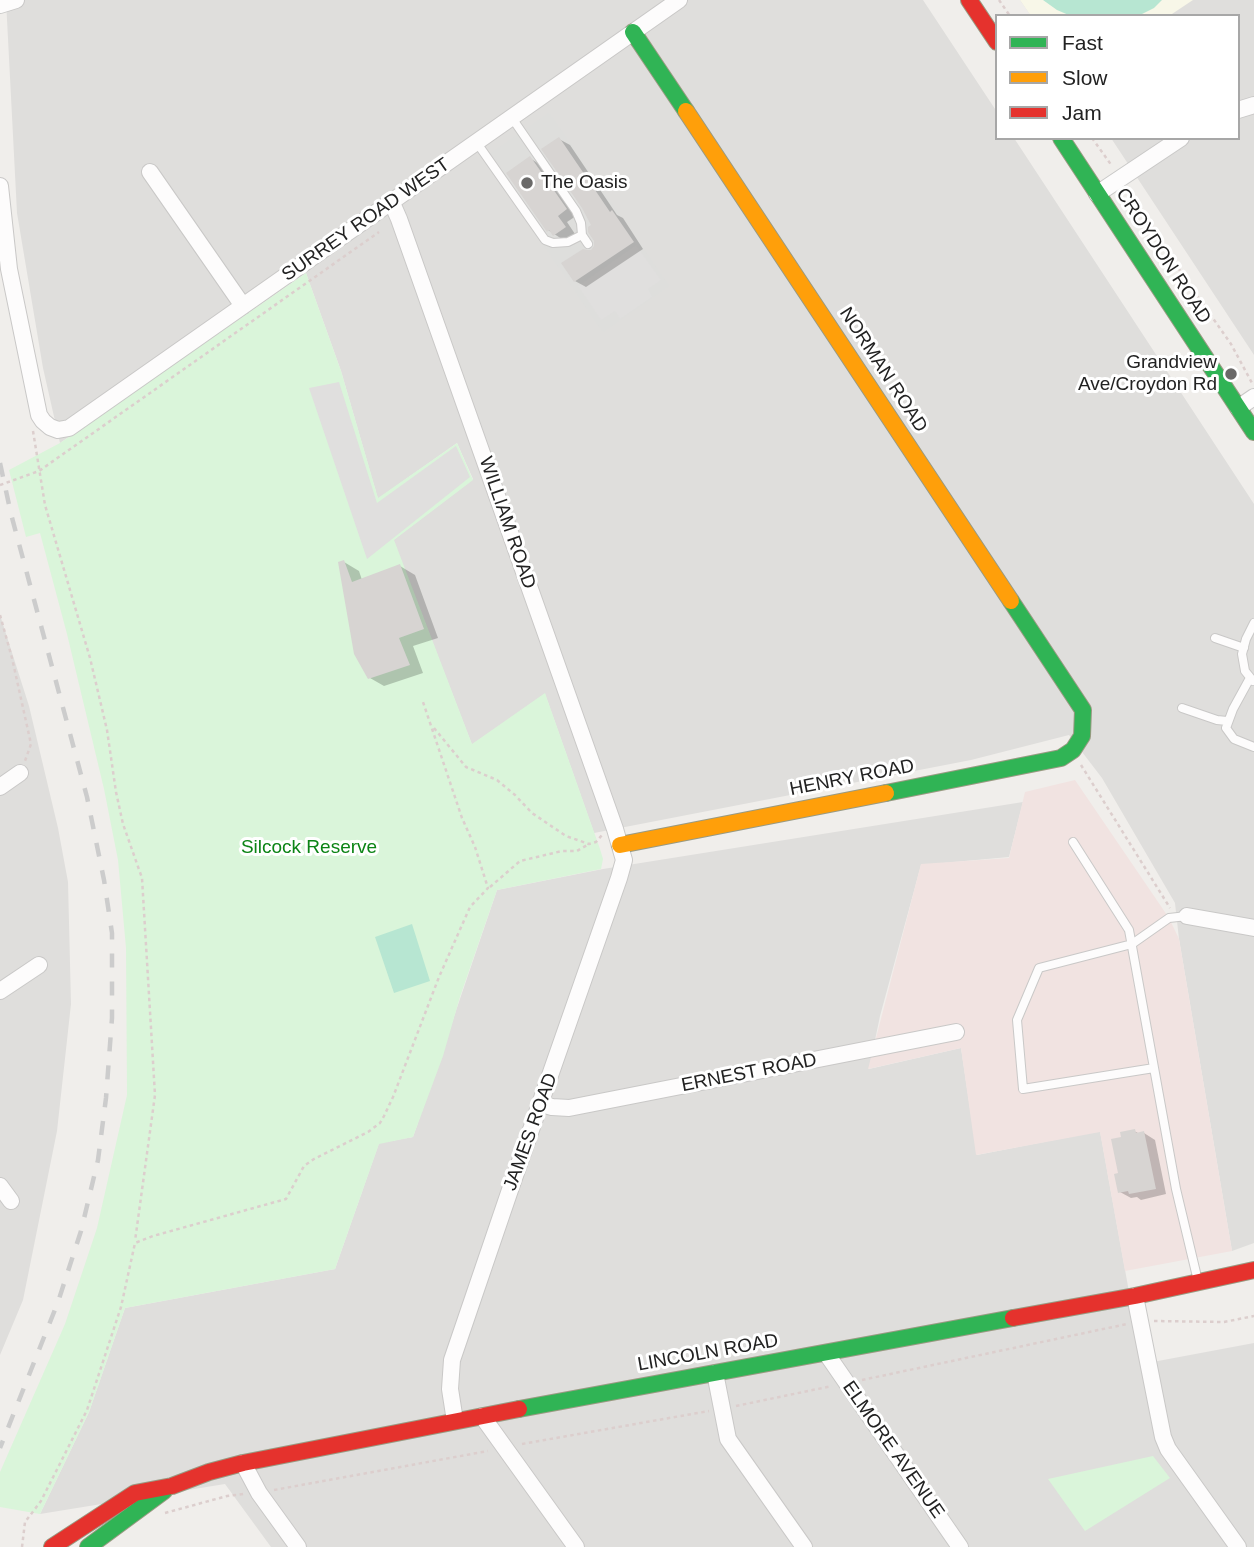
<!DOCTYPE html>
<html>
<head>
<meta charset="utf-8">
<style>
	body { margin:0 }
	#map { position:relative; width:1254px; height:1547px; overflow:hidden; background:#f0eeeb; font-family:Arial,sans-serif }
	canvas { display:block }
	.legend { position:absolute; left:995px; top:14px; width:245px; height:126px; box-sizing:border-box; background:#fff; border:2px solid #a7a7a7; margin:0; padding:9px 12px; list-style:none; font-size:21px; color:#222 }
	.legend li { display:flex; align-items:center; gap:14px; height:35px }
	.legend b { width:35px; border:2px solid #a7a7a7 }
</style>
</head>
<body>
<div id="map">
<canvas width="1254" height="1547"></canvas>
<ul class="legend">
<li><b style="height:9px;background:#30b455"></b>Fast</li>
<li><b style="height:9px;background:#ff9f0a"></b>Slow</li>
<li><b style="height:9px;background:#e5322d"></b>Jam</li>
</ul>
</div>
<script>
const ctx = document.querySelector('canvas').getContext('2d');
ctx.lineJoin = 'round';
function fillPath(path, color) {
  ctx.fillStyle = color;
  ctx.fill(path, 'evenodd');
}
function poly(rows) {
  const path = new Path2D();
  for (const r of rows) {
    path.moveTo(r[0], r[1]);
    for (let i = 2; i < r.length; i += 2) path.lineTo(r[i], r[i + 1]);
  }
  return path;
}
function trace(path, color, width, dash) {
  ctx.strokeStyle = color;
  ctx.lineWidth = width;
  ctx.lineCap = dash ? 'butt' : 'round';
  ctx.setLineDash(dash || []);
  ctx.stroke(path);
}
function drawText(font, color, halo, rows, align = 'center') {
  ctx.font = font + ' Arial,sans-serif';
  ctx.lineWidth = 6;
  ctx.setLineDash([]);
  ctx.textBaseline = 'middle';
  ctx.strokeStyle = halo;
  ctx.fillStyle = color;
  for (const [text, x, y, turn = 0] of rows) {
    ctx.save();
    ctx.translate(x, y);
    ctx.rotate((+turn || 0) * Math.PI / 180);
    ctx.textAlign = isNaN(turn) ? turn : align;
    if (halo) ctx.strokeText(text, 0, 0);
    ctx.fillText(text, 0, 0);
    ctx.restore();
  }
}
const residential = poly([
	[6,0,923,0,997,112,997,138,1014,138,1254,504,1254,1243,1232,1251,1179,939,1175,903,1102,778,1069,735,971,760,594,833,545,694,472,745,393,540,473,479,457,443,378,499,341,371,306,273,60,443,43,368,17,213],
	[1020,0,1254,0,1254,355,1111,138,1238,138,1238,16,1031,16],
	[0,615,29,706,58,828,68,882,71,1004,57,1131,23,1300,0,1355],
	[1023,802,1009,857,921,865,880,1016,869,1069,961,1048,977,1155,1100,1131,1142,1364,1254,1343,1254,1547,271,1547,225,1484,40,1514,89,1412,125,1308,335,1269,379,1143,413,1137,497,890,603,869]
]);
const commercial = poly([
	[1075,780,1169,918,1179,939,1232,1251,1125,1271,1100,1132,976,1155,961,1048,868,1069,921,864,1009,858,1025,792]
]);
const education = poly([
	[1020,0,1193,0,1169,16,1031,16]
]);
const religious = poly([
	[549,113,669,286,603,332,484,158]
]);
const park = poly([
	[306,273,341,371,378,498,457,443,473,480,394,540,472,744,545,693,600,849,603,859,601,869,497,890,460,997,443,1056,413,1137,379,1144,335,1269,125,1308,89,1412,40,1514,0,1507,0,1472,65,1324,97,1228,127,1095,126,948,118,860,104,789,67,634,40,533,26,537,9,470,60,443],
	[1153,1456,1170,1478,1085,1531,1048,1479]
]);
const pitch = poly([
	[1043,0,1162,0,1154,8,1138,16,1071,16,1057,10],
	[412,924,430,981,394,993,375,937]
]);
const parking = poly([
	[636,245,661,280,648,289,652,297,620,319,615,311,601,320,578,286],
	[339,382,377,503,456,446,470,477,367,559,309,388]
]);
const shadow = poly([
	[559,139,570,145,617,215,623,218,643,249,586,287,575,281,589,252,595,249,593,225],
	[531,159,541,165,576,216,567,222,575,234,565,241,548,230],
	[344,562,359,571,362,580,400,566,415,575,438,638,413,646,423,673,384,686,370,678],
	[1134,1131,1140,1134,1144,1133,1155,1140,1166,1194,1141,1200,1137,1197,1131,1198,1120,1192,1123,1138]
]);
const building = poly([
	[559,137,610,212,612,210,634,242,574,282,561,263,583,249,588,250,591,250,594,246,594,241,588,232,588,227,591,225,582,208,541,149],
	[530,156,567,209,558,216,566,227,553,236,549,230,547,232,506,173],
	[344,560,352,582,400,564,424,629,399,638,410,665,368,679,354,654,338,562],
	[1135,1129,1136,1133,1144,1131,1156,1189,1129,1194,1128,1191,1118,1193,1114,1174,1118,1173,1111,1139,1121,1137,1120,1132]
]);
const path = poly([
	[999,0,1010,16],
	[1092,138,1112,166],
	[1129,191,1186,280,1231,344,1252,383],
	[33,431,45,505,90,658,107,730,116,792,123,824,142,878,155,1095,135,1241],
	[0,485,39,471,379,232],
	[0,615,12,658,31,744,25,761],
	[434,728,466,767,497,780,515,795,532,813,566,836,589,844,596,842,602,835],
	[1081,765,1170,908],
	[490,887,520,861,562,851,577,851,589,844],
	[1154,1321,1224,1322,1254,1316],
	[862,1380,1127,1324],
	[736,1406,832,1386],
	[522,1444,709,1411],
	[274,1490,488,1451],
	[165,1513,227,1496,244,1494],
	[22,1547,25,1522,41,1501,87,1410,121,1307,135,1243,153,1236,286,1199,304,1166,314,1159,368,1132,380,1123,384,1116,393,1097,439,977,470,907,488,888,475,847,462,818,422,699]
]);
const lane = poly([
	[512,118,576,211,581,223,582,235,588,244],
	[477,143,545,240,553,243,568,242,582,235],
	[1215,638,1244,648],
	[1250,678,1233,709,1226,728,1234,739,1254,747],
	[1253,681,1245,671,1242,654,1246,639,1254,623],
	[1182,708,1217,720,1227,721],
	[1073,842,1129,930,1176,1189,1198,1281],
	[1154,1068,1023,1089,1017,1020,1039,968,1132,944,1169,918,1187,916]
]);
const street = poly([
	[0,5,16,0],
	[1238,110,1254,105],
	[150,172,243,306],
	[0,186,9,269,39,415,43,421,50,427,58,430,69,428,679,0],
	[1097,194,1181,138],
	[392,203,399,219,615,829,624,860,619,878,511,1187,452,1360,450,1389,455,1421],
	[1238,408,1254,397],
	[0,787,20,773],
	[1187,916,1254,928],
	[0,991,39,965],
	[541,1104,552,1107,569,1108,956,1032],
	[0,1186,11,1201],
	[1135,1296,1163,1437,1168,1449,1238,1547],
	[826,1353,960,1547],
	[715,1373,728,1439,804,1547],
	[482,1416,576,1547],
	[243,1463,259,1493,298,1547]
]);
const fast = poly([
	[633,32,686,111],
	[1061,138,1254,432],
	[886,793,1061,758,1073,750,1082,736,1083,710,1011,601],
	[519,1409,1013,1318],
	[88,1547,164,1491]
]);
const slow = poly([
	[686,111,1011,601],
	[620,845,886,793]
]);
const jam = poly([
	[969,0,997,42],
	[1013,1318,1135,1296,1254,1270],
	[52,1547,135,1493,172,1486,209,1472,243,1463,519,1409]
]);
const rail = poly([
	[0,463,11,514,87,797,104,880,112,933,112,1018,106,1098,98,1160,81,1231,58,1302,0,1448]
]);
const markers = [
	[527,183,7,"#6a6968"],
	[1231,374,7,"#6a6968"]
];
const poiNames = [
	["The Oasis",541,183],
	["Grandview",1217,363,"right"],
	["Ave/Croydon Rd",1217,385,"right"]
];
const streetNames = [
	["SURREY ROAD WEST",366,220,-35],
	["CROYDON ROAD",1163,256,57],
	["NORMAN ROAD",883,370,57],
	["WILLIAM ROAD",507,523,71],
	["HENRY ROAD",852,778,-11],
	["ERNEST ROAD",749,1073,-11],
	["JAMES ROAD",531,1132,-70],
	["LINCOLN ROAD",708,1353,-10],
	["ELMORE AVENUE",893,1450,55]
];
const parkNames = [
	["Silcock Reserve",309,848]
];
fillPath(residential, '#dfdedc');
fillPath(commercial, '#f1e3e1');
fillPath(education, '#f8f7e8');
fillPath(religious, '#dededc');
fillPath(park, '#daf5da');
fillPath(pitch, '#b7e6d2');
fillPath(parking, '#e0dfde');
fillPath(shadow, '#0003');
fillPath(building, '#d7d4d2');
trace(lane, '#c9c8c7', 10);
trace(street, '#c9c8c7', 18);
trace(fast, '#999a82', 18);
trace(slow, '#999a82', 18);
trace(jam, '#999a82', 18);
trace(path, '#dccecd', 2.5, [3.5, 3.5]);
trace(lane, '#fdfcfc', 8);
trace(street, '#fdfcfc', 16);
trace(fast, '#30b455', 16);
trace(slow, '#ff9f0a', 16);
trace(jam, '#e5322d', 16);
trace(rail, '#ccc', 4.5, [14, 14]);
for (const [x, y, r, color] of markers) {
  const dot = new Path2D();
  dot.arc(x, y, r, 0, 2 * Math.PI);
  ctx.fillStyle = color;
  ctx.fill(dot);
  trace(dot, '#fff', 2.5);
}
drawText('19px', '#222', '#fff', poiNames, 'left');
drawText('19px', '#222', '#fff', streetNames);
drawText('19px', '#0c8416', '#fff', parkNames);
</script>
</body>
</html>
